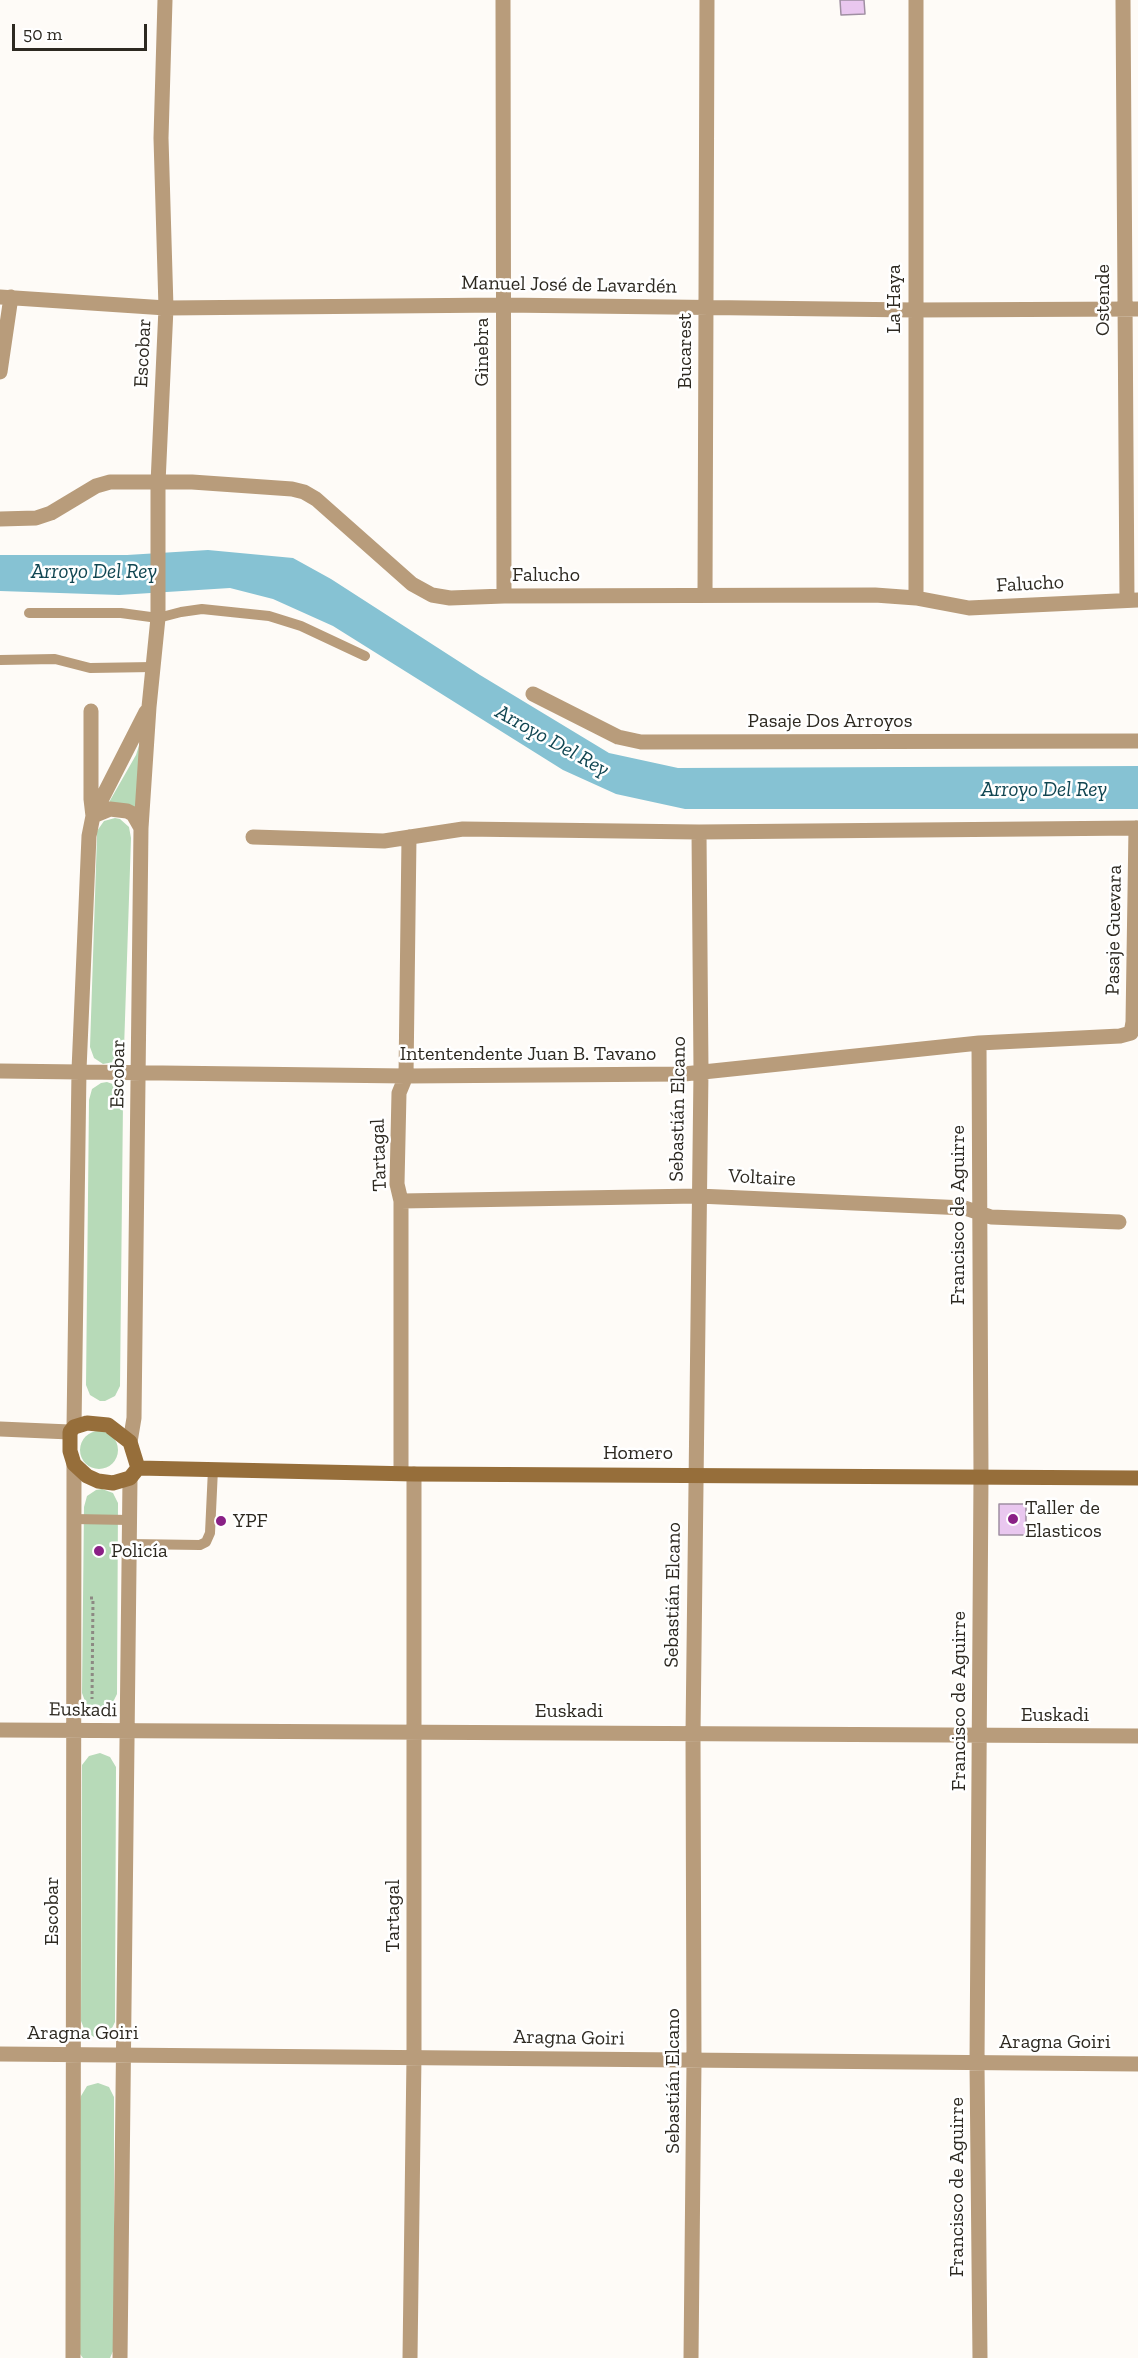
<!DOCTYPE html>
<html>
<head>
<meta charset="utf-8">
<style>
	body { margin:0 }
	#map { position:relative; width:1138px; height:2358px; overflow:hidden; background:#fefbf7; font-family:"Zilla Slab",serif }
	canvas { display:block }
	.scale { position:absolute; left:12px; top:24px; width:135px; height:27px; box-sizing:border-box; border:3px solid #2d2921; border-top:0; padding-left:8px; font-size:18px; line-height:21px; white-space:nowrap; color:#2d2921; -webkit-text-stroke:4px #fff; paint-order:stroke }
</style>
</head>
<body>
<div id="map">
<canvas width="1138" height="2358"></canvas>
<div class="scale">50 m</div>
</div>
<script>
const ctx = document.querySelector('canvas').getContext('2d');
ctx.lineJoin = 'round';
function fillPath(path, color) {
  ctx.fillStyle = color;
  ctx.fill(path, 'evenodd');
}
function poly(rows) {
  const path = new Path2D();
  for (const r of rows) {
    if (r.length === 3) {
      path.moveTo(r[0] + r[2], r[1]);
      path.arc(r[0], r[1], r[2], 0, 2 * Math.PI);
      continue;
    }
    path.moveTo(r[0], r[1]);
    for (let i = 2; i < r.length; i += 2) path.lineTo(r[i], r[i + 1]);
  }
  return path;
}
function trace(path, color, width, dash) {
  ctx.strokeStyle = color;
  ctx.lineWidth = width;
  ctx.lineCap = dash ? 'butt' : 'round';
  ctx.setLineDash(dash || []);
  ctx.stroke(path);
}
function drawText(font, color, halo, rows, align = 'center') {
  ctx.font = font + ' "Zilla Slab",serif';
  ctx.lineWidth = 5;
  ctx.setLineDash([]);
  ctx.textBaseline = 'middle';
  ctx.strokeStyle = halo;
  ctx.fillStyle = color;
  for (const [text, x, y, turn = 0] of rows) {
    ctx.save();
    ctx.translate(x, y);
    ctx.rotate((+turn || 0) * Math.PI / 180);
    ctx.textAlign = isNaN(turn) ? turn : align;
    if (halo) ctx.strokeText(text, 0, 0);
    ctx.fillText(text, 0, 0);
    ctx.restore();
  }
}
const green = poly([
	[143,733,137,815,108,804,136,755],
	[115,818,120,819,129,827,131,838,124,1049,123,1054,114,1062,103,1064,94,1058,90,1047,97,836,97,831,104,821],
	[107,1082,118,1086,123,1096,123,1102,120,1386,115,1396,105,1401,100,1401,90,1395,86,1385,89,1100,92,1089,101,1083],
	[99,1450,19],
	[102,1489,113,1493,118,1503,117,1694,112,1704,107,1708,96,1709,86,1704,82,1693,84,1507,87,1496,96,1490],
	[100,1753,110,1757,116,1767,115,2022,110,2032,100,2037,94,2037,85,2031,81,2021,82,1771,82,1765,89,1756],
	[98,2083,109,2087,114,2097,114,2349,110,2358,83,2358,80,2354,80,2101,81,2096,87,2086]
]);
const water = poly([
	[208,550,293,558,331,579,480,675,609,753,678,768,1138,766,1138,809,685,809,616,794,563,770,333,626,273,599,230,588,119,595,0,591,0,555,127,555]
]);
const building = poly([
	[840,0,864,0,865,14,841,15,840,0],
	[999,1504,1026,1504,1026,1535,999,1535,999,1504]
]);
const path = poly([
	[90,1598,93,1598,92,1699]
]);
const service = poly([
	[29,613,121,613,158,618,181,612,202,609,269,616,301,626,365,656],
	[0,660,55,659,90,668,153,667],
	[74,1519,129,1520],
	[129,1544,200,1545,206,1542,210,1533,213,1469]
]);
const minor = poly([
	[503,0,504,596],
	[1123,0,1127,600],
	[0,297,166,308,503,305,915,310,1138,309],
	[0,372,11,297],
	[0,519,36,518,51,513,96,486,110,482,192,482,292,489,304,492,316,499,412,584,432,595,450,598,504,596,875,595,916,598,969,608,1138,600],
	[705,595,707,0],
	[916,598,916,0],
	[533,694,618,737,641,742,1138,741],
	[91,711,91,799,93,816],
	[93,816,110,809,127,811,133,814,141,828],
	[253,837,384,841,463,829,699,832,1138,828],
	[979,1043,981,1476,977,2063,980,2358],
	[0,1071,406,1076,684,1074,979,1043,1120,1036,1131,1033,1133,1022,1136,828],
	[401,1201,698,1196,965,1208,991,1217,1119,1222],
	[74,1427,79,1070,89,836,93,816,146,712],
	[130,1442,134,1418,141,828,149,707,158,618,158,483,166,308,161,138,165,0],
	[401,1473,401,1201,397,1184,399,1093,406,1076,409,837],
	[0,1730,1138,1736],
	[0,2054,1138,2064],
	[73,2358,74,1464],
	[120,2358,130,1478],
	[410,2358,414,2056,414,1474],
	[691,2358,694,2061,693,1733,701,1071,699,832]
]);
const tertiary = poly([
	[0,1429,70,1432]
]);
const secondary = poly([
	[87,1423,108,1425,130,1442,138,1468,130,1478,113,1483,98,1481,87,1476,74,1464,70,1451,70,1432,74,1427,87,1423],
	[138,1468,414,1474,1138,1478]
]);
const markers = [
	[1013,1519,6,"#8a2086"],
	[221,1521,6,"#8a2086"],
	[99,1551,6,"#8a2086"]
];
const streetNames = [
	["Manuel José de Lavardén",569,285,1],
	["La Haya",894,299,-90],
	["Ostende",1103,300,-90],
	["Bucarest",685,351,-90],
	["Ginebra",482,352,-90],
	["Escobar",143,353,-87],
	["Falucho",546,575],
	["Falucho",1030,584,-3],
	["Pasaje Dos Arroyos",830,721],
	["Pasaje Guevara",1114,930,-89],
	["Intentendente Juan B. Tavano",528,1054],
	["Escobar",118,1074,-89],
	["Sebastián Elcano",678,1109,-89],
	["Tartagal",379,1155,-92],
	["Voltaire",762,1178,3],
	["Francisco de Aguirre",958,1215,-90],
	["Homero",638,1453],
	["Sebastián Elcano",673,1595,-89],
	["Francisco de Aguirre",959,1701,-90],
	["Euskadi",83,1710,1],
	["Euskadi",569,1711],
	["Euskadi",1055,1715],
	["Escobar",52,1911,-90],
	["Tartagal",393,1916,-90],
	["Aragna Goiri",83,2033],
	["Aragna Goiri",569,2038,1],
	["Aragna Goiri",1055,2042],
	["Sebastián Elcano",673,2081,-90],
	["Francisco de Aguirre",957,2187,-90]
];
const poiNames = [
	["Taller de",1025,1508],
	["Elasticos",1025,1531],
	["YPF",233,1521],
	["Policía",111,1551]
];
const waterNames = [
	["Arroyo Del Rey",94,572],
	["Arroyo Del Rey",552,741,29],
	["Arroyo Del Rey",1044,790]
];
fillPath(green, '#b7dab8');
fillPath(water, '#86c2d3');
fillPath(building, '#e9c7ef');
trace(building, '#9f8fa2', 1.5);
trace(path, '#8d8983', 3, [3, 3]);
trace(service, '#b89c7b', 10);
trace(minor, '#b89c7b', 15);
trace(tertiary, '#b89c7b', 15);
trace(secondary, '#966e3a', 15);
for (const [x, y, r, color] of markers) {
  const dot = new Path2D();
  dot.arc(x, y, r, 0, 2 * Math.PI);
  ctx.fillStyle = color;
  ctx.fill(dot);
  trace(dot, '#fff', 2);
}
drawText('20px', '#2d2921', '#fff', streetNames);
drawText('20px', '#2d2921', '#fff', poiNames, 'left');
drawText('italic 21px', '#114652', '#fff', waterNames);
</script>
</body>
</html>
